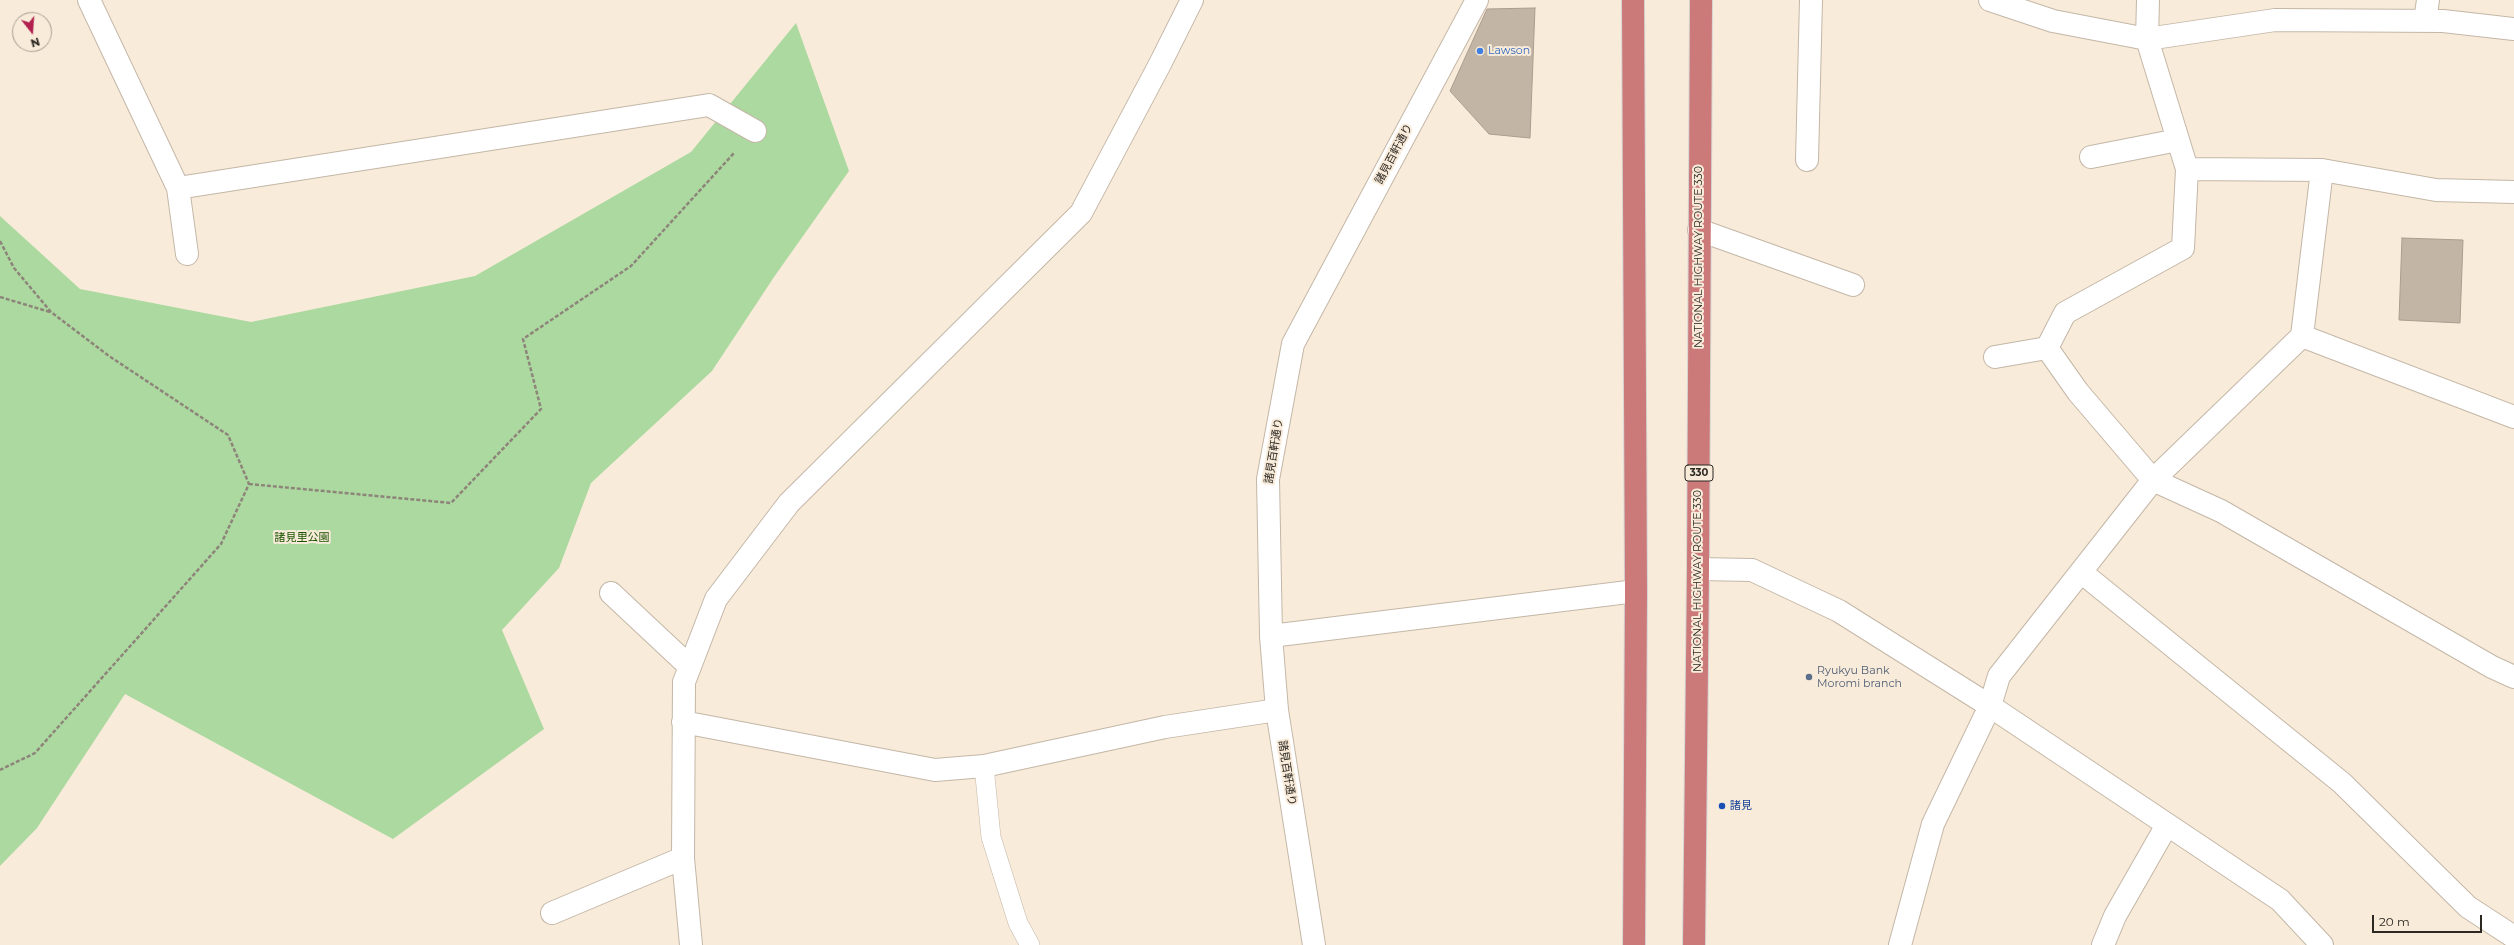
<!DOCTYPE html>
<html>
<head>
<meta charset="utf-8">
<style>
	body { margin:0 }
	#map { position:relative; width:2514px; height:945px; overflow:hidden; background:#f8ebda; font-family:Montserrat,sans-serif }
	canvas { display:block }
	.north { position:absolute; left:12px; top:12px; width:40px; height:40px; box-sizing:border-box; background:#f8ebda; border:1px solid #a79d90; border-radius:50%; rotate:163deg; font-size:11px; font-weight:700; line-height:16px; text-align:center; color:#2d2822 }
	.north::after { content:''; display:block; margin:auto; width:14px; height:18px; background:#b1204e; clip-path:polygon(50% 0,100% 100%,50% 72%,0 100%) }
	.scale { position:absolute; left:2372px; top:915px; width:110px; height:18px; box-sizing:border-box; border:2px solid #2d2822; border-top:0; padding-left:5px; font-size:12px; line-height:14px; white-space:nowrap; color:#2d2822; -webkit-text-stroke:3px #f8ebda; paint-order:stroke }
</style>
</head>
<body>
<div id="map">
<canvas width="2514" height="945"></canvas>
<div class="north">N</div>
<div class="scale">20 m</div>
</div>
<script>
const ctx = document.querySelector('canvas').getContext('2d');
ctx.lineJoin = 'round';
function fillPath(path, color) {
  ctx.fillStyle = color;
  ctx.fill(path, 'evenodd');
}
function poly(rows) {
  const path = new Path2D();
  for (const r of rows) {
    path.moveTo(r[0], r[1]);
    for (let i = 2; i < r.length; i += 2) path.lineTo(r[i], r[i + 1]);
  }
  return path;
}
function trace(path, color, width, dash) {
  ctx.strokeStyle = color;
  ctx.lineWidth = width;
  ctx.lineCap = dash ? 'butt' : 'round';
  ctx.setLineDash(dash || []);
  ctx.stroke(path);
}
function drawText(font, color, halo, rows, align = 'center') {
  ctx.font = font + ' Montserrat,"Noto Sans JP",sans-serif';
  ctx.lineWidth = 4;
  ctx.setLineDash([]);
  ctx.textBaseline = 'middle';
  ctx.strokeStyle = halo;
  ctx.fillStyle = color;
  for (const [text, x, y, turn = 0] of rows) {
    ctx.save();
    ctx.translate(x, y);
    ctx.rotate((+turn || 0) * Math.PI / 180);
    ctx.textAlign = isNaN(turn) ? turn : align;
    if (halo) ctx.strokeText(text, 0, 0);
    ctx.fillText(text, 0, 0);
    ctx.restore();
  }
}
const green = poly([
	[796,23,849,171,774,277,712,371,591,483,559,568,502,630,544,729,393,839,125,694,37,828,0,866,0,216,80,289,251,322,475,276,691,152]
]);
const building = poly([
	[1535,8,1530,138,1489,134,1450,91,1487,9,1535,8],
	[2402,238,2463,240,2460,323,2399,320,2402,238]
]);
const path = poly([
	[0,241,14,268,51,312,109,356,228,435,249,484,221,544,35,753,0,770],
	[0,297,50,312],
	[249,484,451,503,541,409,523,339,631,266,734,153]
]);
const lane = poly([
	[984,766,991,837,1018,923,1030,945]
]);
const street = poly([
	[89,0,178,188,709,105,755,131],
	[1990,0,2053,21,2147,39,2275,20,2443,21,2514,29],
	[2148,0,2147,39,2187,169,2183,248,2065,313,2047,348,2078,392,2153,480,2221,511,2492,667,2514,677],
	[2425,21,2428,0],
	[2091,157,2178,140],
	[1807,160,1811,0],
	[2187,169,2322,170,2436,190,2514,192],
	[2322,170,2302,336,2514,417],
	[178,188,187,254],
	[1699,230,1853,285],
	[1995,357,2047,348],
	[1698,569,1752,570,1839,611,1990,706,2280,900,2322,945],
	[2081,572,2342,783,2468,907,2514,937],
	[611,593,690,667],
	[1271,636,1636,591],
	[683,722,935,770,984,766,1165,727,1277,710],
	[552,913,683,858],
	[691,945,683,858,684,682,716,599,789,503,1081,213,1160,64,1192,0],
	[1314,945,1277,710,1271,636,1268,479,1293,344,1477,0],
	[1900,945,1933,824,1990,706,1999,676,2153,480,2302,336],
	[2103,945,2115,916,2167,825]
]);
const highway = poly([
	[1633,0,1636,591,1634,945],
	[1694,945,1698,569,1701,0]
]);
const markers = [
	[1480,51,4,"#3f7fe0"],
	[1809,677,4,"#5c6f8a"],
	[1722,806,4,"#1a4fb4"]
];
const shields = [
	[1699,473,28]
];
const shieldNames = [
	["330",1699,473]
];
const shopNames = [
	["Lawson",1488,51]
];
const streetNames = [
	["諸見百軒通り",1394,154,-62],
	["NATIONAL HIGHWAY ROUTE 330",1699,257,-90],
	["諸見百軒通り",1274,451,-81],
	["NATIONAL HIGHWAY ROUTE 330",1698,581,-90],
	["諸見百軒通り",1287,773,81]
];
const parkNames = [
	["諸見里公園",302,538]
];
const serviceNames = [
	["Ryukyu Bank",1817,671],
	["Moromi branch",1817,684]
];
const transitNames = [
	["諸見",1730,806]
];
fillPath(green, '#acd9a0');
fillPath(building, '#c2b5a5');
trace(building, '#aa9d8d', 1);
trace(lane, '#c4b7a7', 20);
trace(street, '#c4b7a7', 24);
trace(highway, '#d5d4d3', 24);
trace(path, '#8e857a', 2.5, [4, 2]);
trace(lane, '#fff', 19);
trace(street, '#fff', 22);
trace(highway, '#cc7979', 22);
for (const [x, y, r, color] of markers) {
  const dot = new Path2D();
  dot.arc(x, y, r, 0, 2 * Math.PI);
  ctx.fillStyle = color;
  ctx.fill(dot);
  trace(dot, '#f8ebda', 1.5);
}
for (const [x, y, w] of shields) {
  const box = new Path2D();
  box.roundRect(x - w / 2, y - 8, w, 16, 3);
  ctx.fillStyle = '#f8ebda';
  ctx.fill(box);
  trace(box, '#2d2822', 1);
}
drawText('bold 10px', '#2d2822', null, shieldNames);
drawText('11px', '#366cbe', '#f8ebda', shopNames, 'left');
drawText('11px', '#2d2822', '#f8ebda', streetNames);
drawText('11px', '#1b5400', '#f8ebda', parkNames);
drawText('11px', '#4e5e75', '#f8ebda', serviceNames, 'left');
drawText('11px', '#164399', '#f8ebda', transitNames, 'left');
</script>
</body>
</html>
